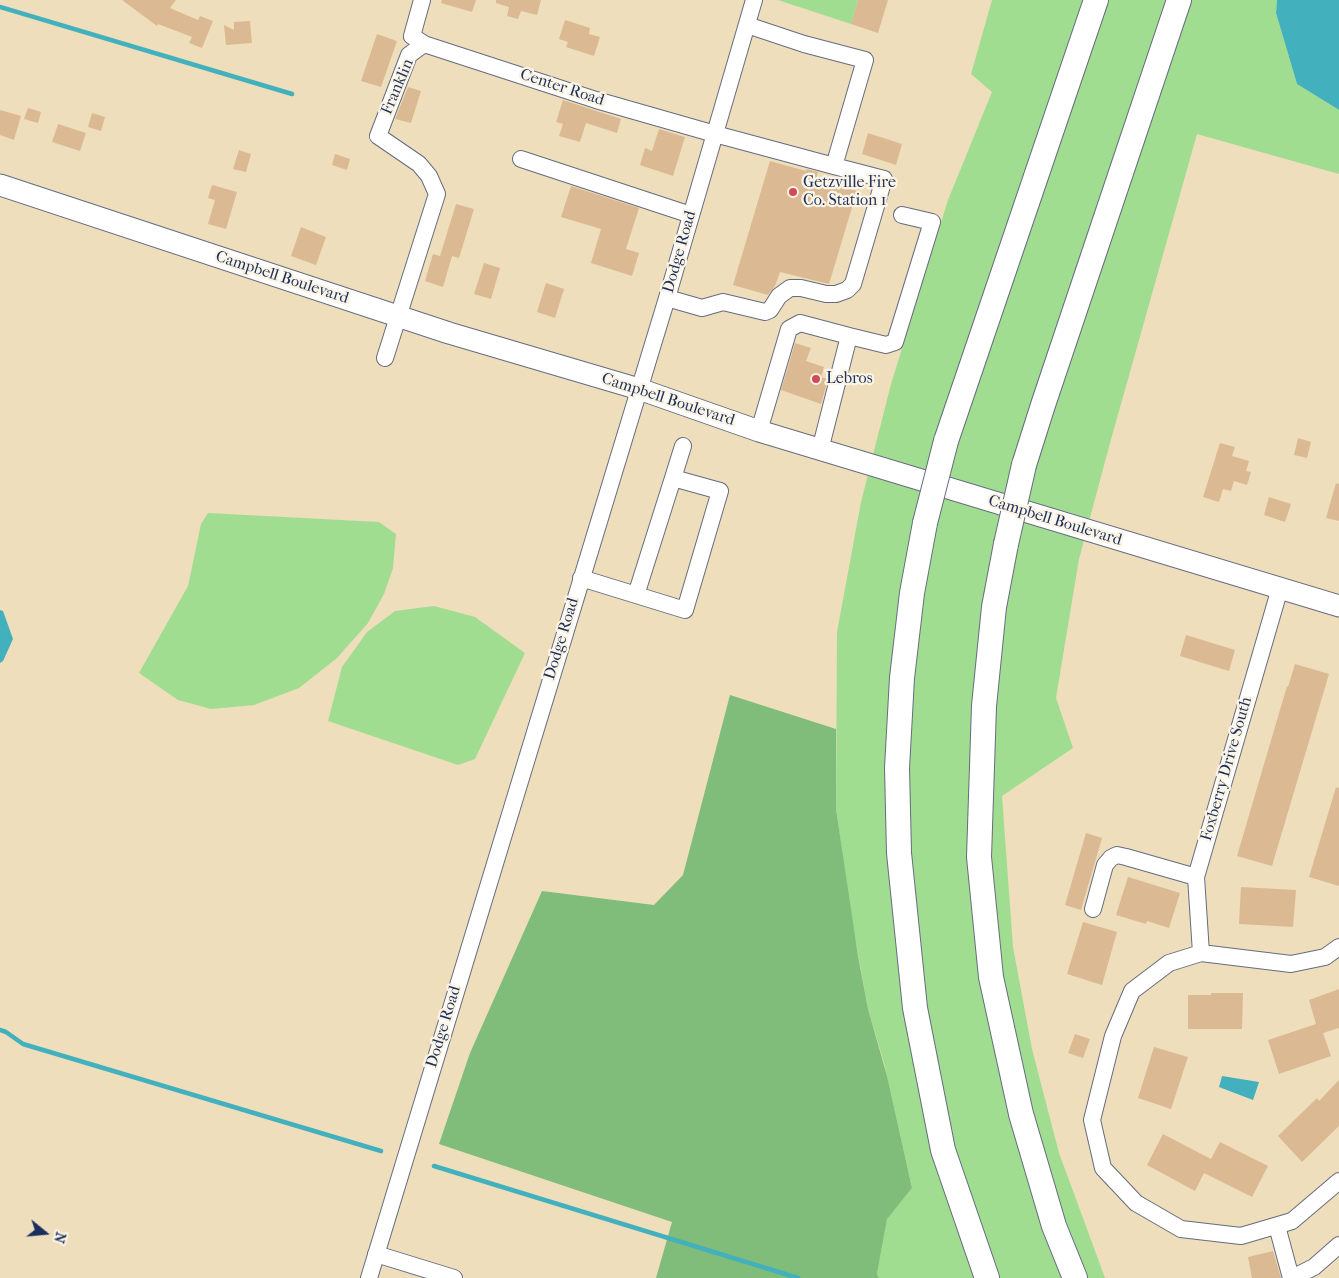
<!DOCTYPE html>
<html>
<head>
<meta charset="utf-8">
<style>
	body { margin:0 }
	#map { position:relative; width:1339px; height:1278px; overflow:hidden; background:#eedebb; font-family:"IM FELL French Canon",serif }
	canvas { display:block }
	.north { position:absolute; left:20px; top:1208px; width:50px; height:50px; -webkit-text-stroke:4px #fcf5e5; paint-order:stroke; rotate:107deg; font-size:14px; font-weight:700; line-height:20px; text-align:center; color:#1b2f5e }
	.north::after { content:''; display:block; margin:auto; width:18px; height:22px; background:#1b2f5e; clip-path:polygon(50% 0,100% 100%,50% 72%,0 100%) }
</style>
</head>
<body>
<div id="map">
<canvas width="1339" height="1278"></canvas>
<div class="north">N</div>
</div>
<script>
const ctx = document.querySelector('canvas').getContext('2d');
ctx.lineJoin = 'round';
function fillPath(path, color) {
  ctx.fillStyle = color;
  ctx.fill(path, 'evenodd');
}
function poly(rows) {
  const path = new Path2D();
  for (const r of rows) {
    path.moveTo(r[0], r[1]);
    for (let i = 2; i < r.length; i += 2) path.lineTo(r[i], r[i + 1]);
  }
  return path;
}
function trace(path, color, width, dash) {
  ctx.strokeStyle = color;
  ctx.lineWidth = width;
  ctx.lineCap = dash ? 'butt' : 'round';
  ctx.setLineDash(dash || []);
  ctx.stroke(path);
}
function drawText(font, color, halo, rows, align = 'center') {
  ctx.font = font + ' "IM FELL French Canon",serif';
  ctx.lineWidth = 4.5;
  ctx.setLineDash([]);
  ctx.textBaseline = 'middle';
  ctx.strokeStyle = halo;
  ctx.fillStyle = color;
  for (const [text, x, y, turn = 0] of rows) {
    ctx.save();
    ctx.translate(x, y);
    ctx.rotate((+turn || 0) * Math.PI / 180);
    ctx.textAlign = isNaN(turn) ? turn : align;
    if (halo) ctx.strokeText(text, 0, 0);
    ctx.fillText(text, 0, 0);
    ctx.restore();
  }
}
const green = poly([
	[778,0,858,0,851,24],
	[992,0,1277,0,1276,13,1297,84,1339,110,1339,174,1197,134,1110,443,1079,559,1056,698,1073,748,1002,796,1013,947,1032,1049,1059,1153,1105,1278,879,1278,877,1274,887,1218,912,1188,884,1063,868,1009,852,921,836,809,837,632,861,502,891,384,948,200,992,92,971,74],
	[208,513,379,522,396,534,393,568,384,594,368,623,337,658,299,688,254,705,211,709,178,700,139,673,188,586,201,524],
	[434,606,475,617,525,653,475,759,458,765,328,721,342,667,367,632,395,611]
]);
const forest = poly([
	[730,695,836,729,836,809,858,956,868,1009,887,1076,912,1188,887,1219,877,1274,879,1278,656,1278,672,1222,439,1144,470,1053,542,891,654,905,683,875]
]);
const water = poly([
	[1277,0,1339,0,1339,110,1297,84,1276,13],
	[0,610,3,611,13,639,3,661,0,663],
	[1222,1076,1259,1082,1253,1100,1219,1087]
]);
const stream = poly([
	[0,7,292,94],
	[0,1030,6,1032,23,1044,381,1151],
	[434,1166,798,1278]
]);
const building = poly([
	[122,0,176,0,170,8,198,20,200,16,213,21,202,48,189,43,192,37,158,24,157,26],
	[442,0,476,0,472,12,441,3],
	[496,0,541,0,537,15,521,11,518,19,507,16,509,7,496,3],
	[858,0,888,0,878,33,851,24],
	[565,20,590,28,589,34,600,37,594,56,566,47,568,42,559,39],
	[250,21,252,43,226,45,224,25,234,30,234,22],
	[377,34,397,41,381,87,361,81],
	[408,87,421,91,411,123,395,119],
	[563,100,621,119,617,133,586,123,580,142,559,136,563,124,556,122],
	[28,108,41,112,38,123,24,119],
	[0,110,21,116,14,140,0,135],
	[92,113,105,117,101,131,88,127],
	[58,124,86,133,80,151,52,142],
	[659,129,685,137,673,176,640,165,645,148,652,151],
	[868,133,902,144,896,165,862,154],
	[239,150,251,154,246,172,233,169],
	[335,154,350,159,347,170,332,165],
	[770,161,806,171,806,169,818,172,816,179,857,191,829,284,780,272,775,286,768,295,733,285],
	[212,185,237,192,226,229,208,224,215,200,208,198],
	[571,186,639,208,626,249,639,253,632,276,591,263,601,229,561,217],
	[456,204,474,209,459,258,452,256,443,287,425,281,433,254,440,256],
	[301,227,326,237,316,265,291,256],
	[484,263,500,268,491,299,474,294],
	[546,283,564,289,555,318,537,312],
	[795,343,811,348,806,361,824,367,821,377,828,379,821,404,781,390],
	[1298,438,1311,442,1307,458,1294,455],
	[1220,443,1235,447,1232,456,1249,461,1246,471,1251,472,1247,485,1234,481,1231,491,1223,489,1219,502,1203,497],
	[1336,483,1339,484,1339,521,1326,518],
	[1269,497,1291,504,1285,522,1264,515],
	[1186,635,1235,650,1229,671,1180,656],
	[1295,664,1329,674,1272,866,1237,856,1287,686,1288,687],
	[1336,787,1339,788,1339,886,1309,877],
	[1086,833,1102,838,1081,910,1065,905],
	[1128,877,1180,893,1169,928,1147,921,1146,924,1116,915],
	[1241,887,1296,890,1293,927,1239,924],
	[1083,922,1117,932,1102,985,1067,974],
	[1339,989,1339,1028,1323,1033,1331,1056,1279,1074,1268,1040,1316,1024,1309,1000],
	[1211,993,1243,993,1242,1029,1188,1029,1188,995,1211,995],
	[1075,1034,1090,1039,1083,1058,1068,1053],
	[1154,1047,1188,1057,1171,1109,1138,1098],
	[1339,1080,1339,1126,1302,1162,1278,1136,1317,1098,1319,1101],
	[1163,1134,1211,1159,1220,1142,1268,1166,1252,1197,1204,1173,1195,1191,1147,1165],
	[1273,1251,1281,1278,1252,1278,1248,1257]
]);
const minor = poly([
	[422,0,412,36,424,44,596,100,715,134,834,166,865,60,804,44,747,25],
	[521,159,691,215],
	[667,298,702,308,723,302,765,312,770,310,779,296,790,288,801,288,826,294,836,294,847,290,853,284,884,179,834,166],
	[849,336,886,345,895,342,932,222,902,215],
	[385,358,437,194,429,176,419,164,378,136,409,55,424,44],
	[759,431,789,329,800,323,849,336,820,450],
	[581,578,685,610,720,491,673,478,683,446],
	[636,595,673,478],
	[1093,909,1105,865,1111,858,1117,855,1126,857,1196,877],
	[1339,947,1325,957,1291,964,1201,953,1169,963,1132,991,1113,1036,1092,1120,1103,1168,1136,1203,1181,1229,1241,1236,1292,1221,1339,1181],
	[1201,953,1196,877,1280,588],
	[1277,1226,1291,1278],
	[376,1254,454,1278],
	[369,1278,667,298,754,0],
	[1292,1278,1314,1267,1339,1245]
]);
const major = poly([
	[0,185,449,333,639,389,759,431,1339,606]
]);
const highway = poly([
	[946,441,1096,0],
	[1024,465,1043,405,1179,0],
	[925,523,912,593,902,678,897,768,899,853,915,1008,943,1150,987,1278],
	[1006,544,994,607,984,706,979,857,991,977,1021,1114,1054,1226,1075,1278]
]);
const highwayBridge = poly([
	[925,523,946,441],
	[1006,544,1024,465]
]);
const markers = [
	[793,192,5,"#d1495b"],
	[816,379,5,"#d1495b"]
];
const streetNames = [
	["Franklin",398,87,-67],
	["Center Road",562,88,18],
	["Dodge Road",680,252,-74],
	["Campbell Boulevard",282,278,18],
	["Campbell Boulevard",668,400,18],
	["Campbell Boulevard",1055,521,17],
	["Dodge Road",562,639,-73],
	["Foxberry Drive South",1227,769,-74],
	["Dodge Road",444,1027,-73]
];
const poiNames = [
	["Getzville Fire",803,183],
	["Co. Station 1",803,201],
	["Lebros",826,379]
];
fillPath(green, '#a1dd90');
fillPath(forest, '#80bc7a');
fillPath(water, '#42b1bd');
trace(stream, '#42b1bd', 4.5);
fillPath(building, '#dbba93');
trace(minor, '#656c7f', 18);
trace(major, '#656c7f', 23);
trace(highway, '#656c7f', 26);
trace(minor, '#fff', 16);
trace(major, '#fff', 21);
trace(highway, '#fff', 24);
trace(highwayBridge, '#656c7f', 26, []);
trace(highwayBridge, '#fff', 24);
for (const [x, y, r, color] of markers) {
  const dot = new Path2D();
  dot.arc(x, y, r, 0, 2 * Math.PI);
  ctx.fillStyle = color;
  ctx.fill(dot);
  trace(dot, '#fcf5e5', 2);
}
drawText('16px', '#1b2f5e', '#fcf5e5', streetNames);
drawText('16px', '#1b2f5e', '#fcf5e5', poiNames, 'left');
</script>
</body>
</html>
